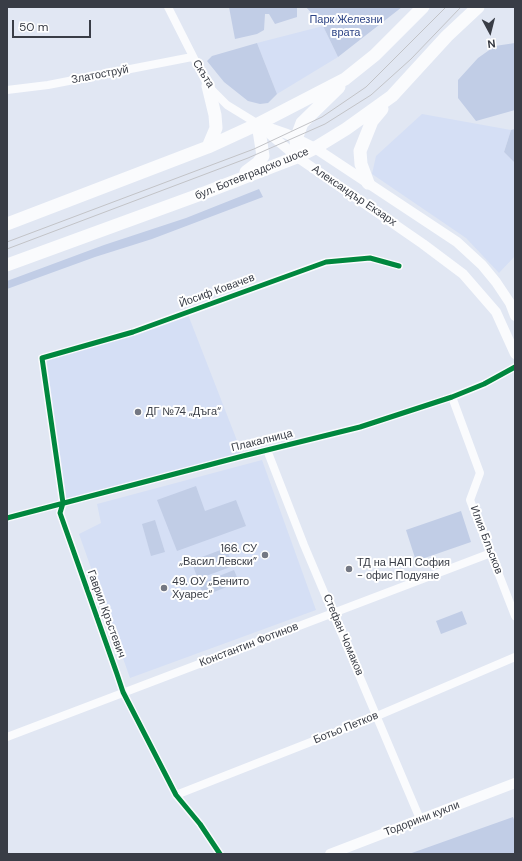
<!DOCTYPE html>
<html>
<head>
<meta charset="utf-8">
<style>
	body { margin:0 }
	#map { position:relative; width:522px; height:861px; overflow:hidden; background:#e1e7f3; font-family:"DM Sans",sans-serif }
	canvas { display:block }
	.frame { position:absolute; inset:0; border:8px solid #393d46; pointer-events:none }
	.north { position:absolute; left:470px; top:12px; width:40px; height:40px; -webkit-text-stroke:3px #fff; paint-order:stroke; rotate:173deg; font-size:11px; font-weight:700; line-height:16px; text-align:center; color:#393d46 }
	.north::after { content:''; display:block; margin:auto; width:14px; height:18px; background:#393d46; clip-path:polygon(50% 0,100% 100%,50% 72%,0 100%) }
	.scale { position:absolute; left:12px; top:20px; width:79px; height:18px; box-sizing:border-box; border:2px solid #393d46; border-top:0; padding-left:5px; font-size:12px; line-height:14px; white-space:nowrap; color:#393d46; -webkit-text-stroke:3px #fff; paint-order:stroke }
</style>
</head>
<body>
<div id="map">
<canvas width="522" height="861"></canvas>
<div class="frame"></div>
<div class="north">N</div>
<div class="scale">50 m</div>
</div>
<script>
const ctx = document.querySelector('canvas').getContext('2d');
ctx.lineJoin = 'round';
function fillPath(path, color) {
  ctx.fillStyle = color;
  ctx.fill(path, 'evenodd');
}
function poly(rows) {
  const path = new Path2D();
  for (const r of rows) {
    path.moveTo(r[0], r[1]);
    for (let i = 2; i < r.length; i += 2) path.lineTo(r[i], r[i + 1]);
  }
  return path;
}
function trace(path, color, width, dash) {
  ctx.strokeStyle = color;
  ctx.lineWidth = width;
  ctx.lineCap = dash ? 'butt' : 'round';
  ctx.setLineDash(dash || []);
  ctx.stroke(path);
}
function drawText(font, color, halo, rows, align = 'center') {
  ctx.font = font + ' "DM Sans",sans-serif';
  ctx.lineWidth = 4;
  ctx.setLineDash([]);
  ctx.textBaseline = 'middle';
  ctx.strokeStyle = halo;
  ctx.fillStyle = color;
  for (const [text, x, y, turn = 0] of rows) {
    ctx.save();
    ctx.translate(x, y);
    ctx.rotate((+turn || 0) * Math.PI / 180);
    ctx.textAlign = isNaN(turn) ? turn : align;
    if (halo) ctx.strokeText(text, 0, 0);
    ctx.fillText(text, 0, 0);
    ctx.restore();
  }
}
const built = poly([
	[323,26,338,57,277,94,257,43],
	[422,114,511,130,504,152,515,163,515,256,499,273,466,238,372,174,376,156],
	[187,312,243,456,63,503,42,358],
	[262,460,316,610,130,678,79,534,101,523,97,504]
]);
const green = poly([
	[229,7,299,7,297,7,297,17,275,24,269,14,265,14,264,30,257,34,235,39],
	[306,7,402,7,338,57,323,26],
	[257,43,277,94,268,103,260,104,248,101,224,82,207,61,212,56],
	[515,43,515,110,476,121,458,98,458,80,478,58,495,46],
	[515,129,515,163,504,152,511,130],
	[259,189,263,197,152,239,95,257,7,289,7,281,104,245,186,218],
	[196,486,205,511,236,500,246,526,177,551,157,500],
	[461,511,471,542,416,561,406,530],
	[155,520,165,552,151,556,142,524],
	[226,548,233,566,198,579,191,561],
	[234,570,239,582,204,596,199,584],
	[462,611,467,624,441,634,436,621],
	[513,817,515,822,515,854,409,854]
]);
const minor = poly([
	[168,7,208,86,227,105,258,124],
	[7,90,48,85,192,57],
	[452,397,480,473,470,500,515,616],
	[267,450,304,545,420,819],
	[7,518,243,456,360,427,452,397,484,384,515,367],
	[7,737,491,553],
	[176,795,377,716,515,657],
	[220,854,200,824,176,795,123,692,117,674,60,513,63,503,42,358,133,332,326,262,370,258,399,266]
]);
const tertiary = poly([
	[258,124,297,157,423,244,463,274,496,312,515,354],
	[264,126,287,134,315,148,457,242,482,265,496,282,510,303,515,316],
	[330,854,515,783]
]);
const primary = poly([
	[208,147,216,128,215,115,208,86],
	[297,157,296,139,302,123,339,87],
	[246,172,258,163,263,156,258,124],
	[368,183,361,164,360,151,372,121,382,109],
	[7,224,208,147,258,124,345,79,375,55,423,7],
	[7,265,204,193,297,157,315,148,346,129,392,96,447,36,478,7]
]);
const tram = poly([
	[7,242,254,149,322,117,366,87,446,7],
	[7,249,248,158,325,124,371,95,411,59,461,7]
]);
const cycleway = poly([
	[7,518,243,456,360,427,452,397,484,384,515,367],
	[220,854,200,824,176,795,123,692,117,674,60,513,63,503,42,358,133,332,326,262,370,258,399,266]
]);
const markers = [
	[138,412,4,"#747883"],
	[265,555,4,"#747883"],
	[349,569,4,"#747883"],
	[164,588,4,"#747883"]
];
const parkNames = [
	["Парк Железни",346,20],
	["врата",346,33]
];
const streetNames = [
	["Скъта",203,74,58],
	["Златоструй",100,75,-11],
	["бул. Ботевградско шосе",252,174,-22],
	["Александър Екзарх",354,196,34],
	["Йосиф Ковачев",217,291,-20],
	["Плакалница",262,441,-14],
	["Илия Блъсков",486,540,69],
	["Гаврил Кръстевич",106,614,70],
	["Стефан Чомаков",343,635,67],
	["Константин Фотинов",249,645,-21],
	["Ботьо Петков",346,728,-22],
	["Тодорини кукли",422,819,-21]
];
const poiNames = [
	["ДГ №74 „Дъга“",146,412],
	["166. СУ",257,549,"right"],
	["„Васил Левски”",257,562,"right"],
	["ТД на НАП София",357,563],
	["- офис Подуяне",357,576],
	["49. ОУ „Бенито",172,582],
	["Хуарес“",172,595]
];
fillPath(built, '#d5dff5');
fillPath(green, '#c1cde6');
trace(minor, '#fafbfd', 8);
trace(tertiary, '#fafbfd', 10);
trace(primary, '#fafbfd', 13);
trace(tram, '#c2c3c7', 1);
trace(cycleway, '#00873e', 5);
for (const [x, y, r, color] of markers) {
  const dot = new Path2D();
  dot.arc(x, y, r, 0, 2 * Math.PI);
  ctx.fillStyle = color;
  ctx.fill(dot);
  trace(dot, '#fff', 1.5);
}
drawText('11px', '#2e4586', '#fff', parkNames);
drawText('11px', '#393d46', '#fff', streetNames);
drawText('11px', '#393d46', '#fff', poiNames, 'left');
</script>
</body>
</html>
